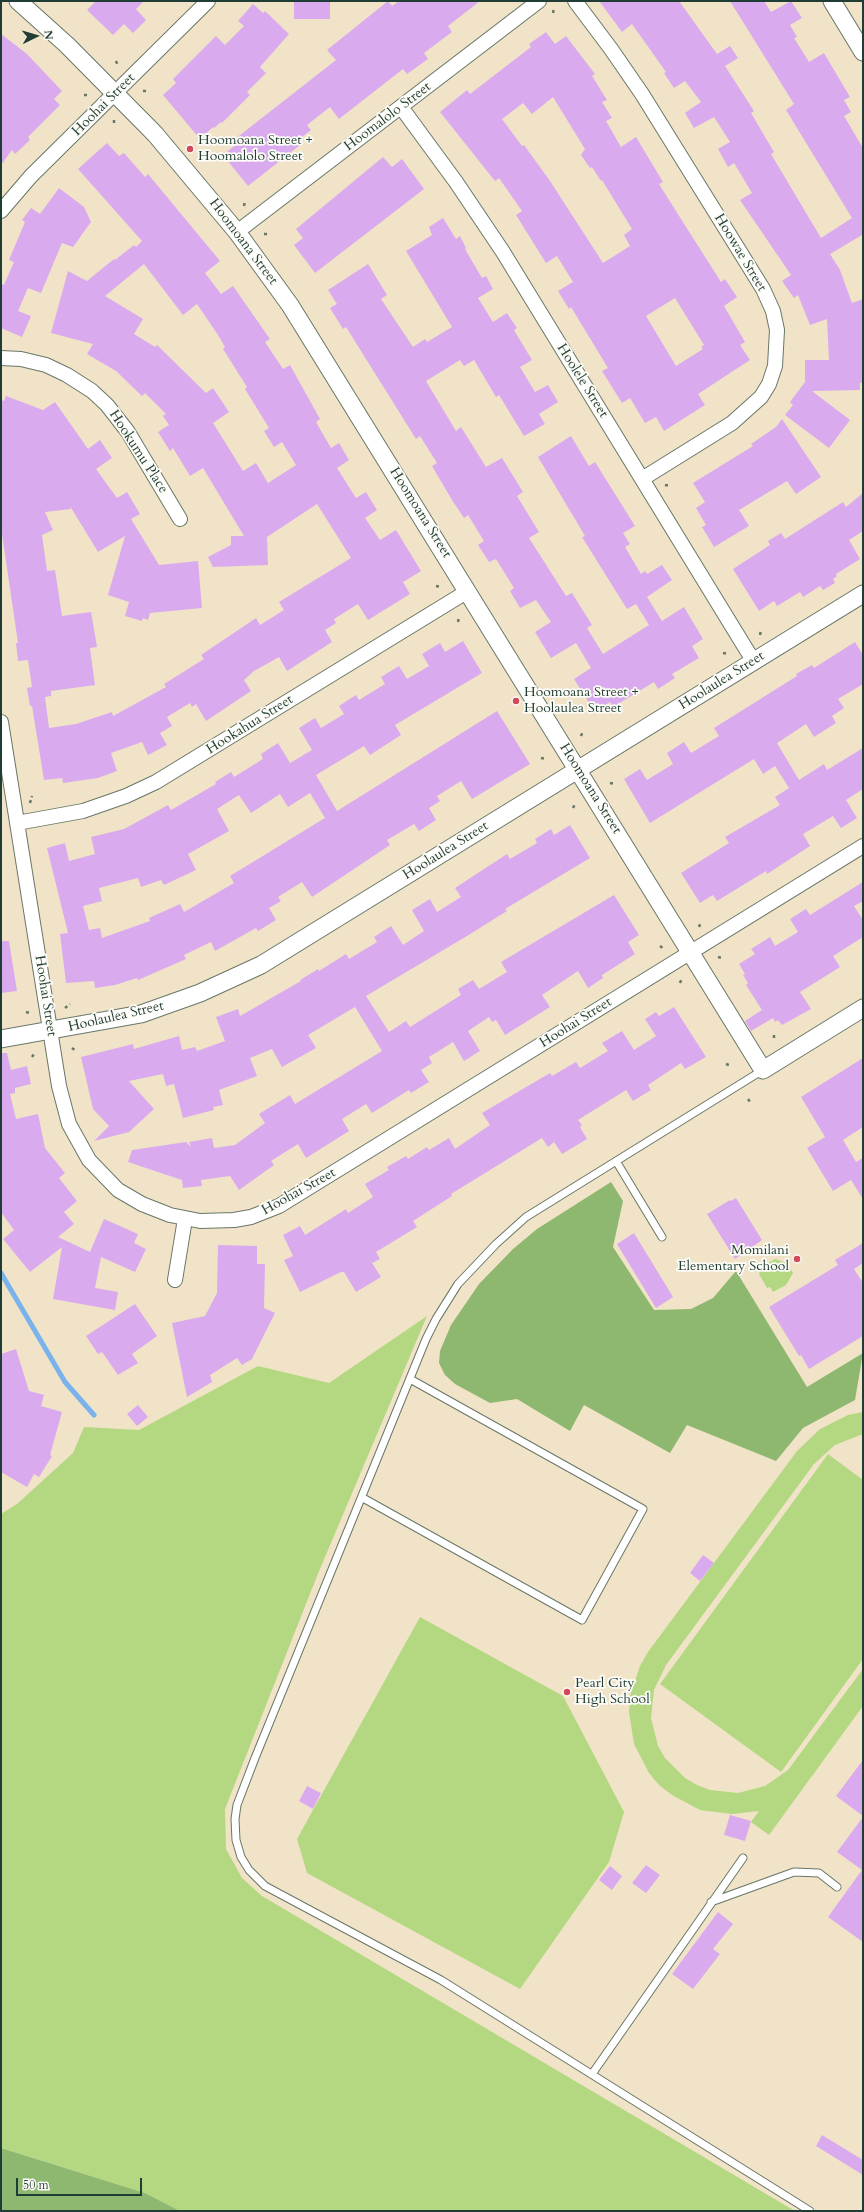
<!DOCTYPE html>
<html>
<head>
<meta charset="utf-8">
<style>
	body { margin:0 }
	#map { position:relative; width:864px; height:2212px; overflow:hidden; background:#f1e3c7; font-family:Cardo,serif }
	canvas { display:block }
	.frame { position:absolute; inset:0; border:2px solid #1f3d34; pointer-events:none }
	.north { position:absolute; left:16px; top:16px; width:40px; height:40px; -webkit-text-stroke:3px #fdfcf7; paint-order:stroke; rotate:85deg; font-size:11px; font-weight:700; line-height:16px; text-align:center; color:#1f3d34 }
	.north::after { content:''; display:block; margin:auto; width:14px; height:18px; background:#1f3d34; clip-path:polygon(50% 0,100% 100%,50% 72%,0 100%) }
	.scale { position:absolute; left:16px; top:2178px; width:126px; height:18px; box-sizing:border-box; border:2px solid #1f3d34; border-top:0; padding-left:5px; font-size:12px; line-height:14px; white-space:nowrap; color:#1f3d34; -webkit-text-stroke:3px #fdfcf7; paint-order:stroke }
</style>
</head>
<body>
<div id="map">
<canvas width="864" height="2212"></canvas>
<div class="frame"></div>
<div class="north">N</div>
<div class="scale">50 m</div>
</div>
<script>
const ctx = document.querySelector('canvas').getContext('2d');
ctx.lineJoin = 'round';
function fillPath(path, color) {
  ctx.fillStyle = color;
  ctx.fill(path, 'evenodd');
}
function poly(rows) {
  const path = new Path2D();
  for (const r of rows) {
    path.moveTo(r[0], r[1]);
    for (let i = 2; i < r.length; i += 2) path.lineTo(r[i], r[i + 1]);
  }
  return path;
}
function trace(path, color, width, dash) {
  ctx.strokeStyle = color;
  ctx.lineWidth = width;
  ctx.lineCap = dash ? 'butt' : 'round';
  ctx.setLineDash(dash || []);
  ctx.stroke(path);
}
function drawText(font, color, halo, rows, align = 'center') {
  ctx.font = font + ' Cardo,serif';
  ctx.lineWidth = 3.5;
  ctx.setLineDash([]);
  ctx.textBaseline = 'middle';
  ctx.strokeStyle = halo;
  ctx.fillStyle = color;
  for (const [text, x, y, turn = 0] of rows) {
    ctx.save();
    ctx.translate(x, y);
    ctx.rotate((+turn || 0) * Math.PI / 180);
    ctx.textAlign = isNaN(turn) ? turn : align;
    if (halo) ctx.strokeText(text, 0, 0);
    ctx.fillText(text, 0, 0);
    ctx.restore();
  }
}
const green = poly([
	[775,1259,787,1263,793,1273,786,1285,773,1292,770,1287,767,1288,759,1274,762,1267],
	[427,1316,317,1576,225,1809,226,1849,242,1878,262,1896,795,2211,180,2211,145,2193,1,2148,1,1514,17,1504,73,1453,84,1427,139,1430,258,1366,329,1383],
	[863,1412,863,1434,835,1445,814,1464,666,1665,654,1690,651,1718,658,1746,665,1758,685,1778,697,1785,710,1790,738,1793,765,1786,788,1770,863,1669,863,1706,769,1835,751,1822,759,1811,732,1814,700,1810,672,1795,659,1785,649,1773,634,1744,629,1712,630,1696,640,1666,648,1652,797,1451,820,1429,848,1415],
	[828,1454,863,1480,863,1659,781,1772,660,1684],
	[420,1617,563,1696,624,1812,609,1862,520,1989,307,1873,297,1839]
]);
const forest = poly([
	[611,1182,623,1201,613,1247,654,1310,691,1309,713,1298,736,1271,807,1387,863,1353,855,1400,803,1428,776,1461,687,1425,670,1453,584,1405,570,1431,517,1399,490,1403,455,1384,445,1375,439,1363,440,1351,451,1325,479,1284,513,1249,537,1229],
	[1,2148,145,2193,180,2211,1,2211]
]);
const stream = poly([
	[1,1273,65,1382,94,1415]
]);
const building = poly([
	[96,1,144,1,136,9,146,20,133,33,124,24,113,35,87,10],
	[294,1,330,1,330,19,294,19],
	[388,1,392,6,399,1,480,1,448,26,452,32,424,53,428,59,407,74,403,69,339,119,330,107,307,125,311,130,297,141,300,145,248,186,223,155,238,143,235,139,336,60,327,50],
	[599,1,679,1,717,54,730,46,738,58,725,66,754,111,751,113,774,152,771,154,821,238,852,218,786,110,794,104,730,1,764,1,771,12,791,1,802,18,790,25,797,37,794,38,809,62,824,53,850,97,844,100,851,112,844,116,863,148,863,236,862,235,830,254,840,270,852,303,863,299,863,382,860,383,860,390,812,391,850,420,829,448,785,415,793,405,790,402,805,382,805,360,829,360,827,319,810,325,798,295,794,298,782,281,791,275,740,200,752,193,734,163,728,167,718,149,730,142,714,117,694,128,685,113,701,102,685,81,674,88,664,73,666,72,632,24,622,32],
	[253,4,263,13,265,11,289,34,260,67,266,73,247,92,250,95,222,123,221,122,214,128,213,127,200,139,163,95,176,83,173,79,216,36,225,45,244,26,238,21],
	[546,32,555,44,566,36,595,74,592,76,607,100,602,102,612,118,606,121,621,147,636,137,663,182,659,184,681,219,721,282,725,279,737,297,724,306,745,342,740,345,750,360,698,394,705,405,664,431,656,417,645,423,630,398,622,403,602,371,608,368,571,307,569,309,558,291,573,282,557,256,546,263,516,215,522,211,499,178,495,181,440,112,467,90,470,94,531,47,529,44],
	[553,97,585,149,581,155,590,168,592,167,601,181,602,180,632,229,624,235,630,246,603,263,550,181,524,145,522,146,502,119,523,103,532,114],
	[675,298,704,345,701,347,703,349,676,366,646,316],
	[1,34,27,54,62,91,54,99,60,105,28,137,30,140,15,154,12,150,1,165],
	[107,143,119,156,124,153,145,177,148,174,220,261,205,273,221,294,233,286,270,339,265,342,283,369,290,365,320,419,316,422,331,448,339,443,349,460,337,468,356,498,366,492,377,510,365,518,380,540,396,530,421,571,403,582,410,594,368,620,358,604,334,619,336,623,325,630,332,642,287,671,279,657,254,671,244,680,251,691,206,721,196,704,192,707,190,703,167,717,172,726,160,733,167,745,148,755,142,742,111,753,117,771,98,778,63,783,62,778,44,780,32,706,30,706,27,688,32,687,28,660,18,661,16,643,18,643,1,527,1,400,4,401,6,396,43,410,55,402,88,449,100,440,112,458,96,469,117,498,127,492,140,514,131,519,159,565,198,561,202,608,150,613,148,620,143,618,142,621,125,616,129,602,108,595,125,536,98,552,70,506,71,509,45,512,53,530,42,535,47,571,55,570,62,616,91,612,97,647,90,648,95,685,51,691,51,696,45,697,49,728,76,724,112,712,113,716,166,687,164,684,204,659,201,655,256,618,260,625,284,610,279,602,351,558,317,504,267,537,268,565,213,567,208,557,231,545,231,536,244,536,203,468,190,476,173,448,170,451,158,432,169,425,163,416,166,414,145,393,142,396,116,371,87,354,93,344,51,333,68,271,87,281,114,259,115,260,134,245,136,247,142,241,78,169],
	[144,264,183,315,197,304,218,335,225,347,223,349,247,387,245,389,269,428,264,431,274,447,282,442,296,465,268,483,256,463,243,471,213,423,229,412,213,388,206,393,157,345,155,347,134,334,143,319,105,296],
	[383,157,392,167,402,159,424,189,315,273,294,245,303,238,296,229],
	[59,188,84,207,91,222,73,247,62,243,41,293,28,288,18,311,31,316,22,337,1,328,1,284,4,285,14,262,9,260,25,222,22,220,31,208,40,214],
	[443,218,456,239,460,236,466,248,465,249,482,278,486,276,493,289,478,298,493,322,507,313,517,328,514,330,532,360,520,367,535,392,548,385,558,402,539,414,545,424,524,436,499,395,496,397,474,360,464,366,460,360,426,381,456,431,461,427,486,467,502,458,523,492,517,496,539,532,529,538,566,596,572,593,592,625,587,628,603,654,649,625,636,604,627,609,582,537,585,536,538,457,571,436,589,466,595,462,635,526,623,533,630,544,625,547,641,574,645,571,647,574,662,565,672,580,647,597,662,621,684,607,703,639,692,646,699,658,672,674,675,678,658,689,654,682,613,707,610,702,595,712,574,679,591,668,576,643,551,658,535,632,551,622,536,600,520,608,510,591,514,588,496,559,489,562,478,545,484,541,468,515,464,518,452,500,432,466,437,463,420,436,416,439,346,327,343,329,330,308,337,304,328,290,368,264,387,295,381,299,413,347,425,339,427,342,452,327,406,251,432,235,429,227],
	[782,419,821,477,796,494,787,481,739,510,749,526,714,547,702,527,706,525,696,508,705,502,693,483,753,446,751,444,776,427],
	[863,493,863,531,849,540,860,559,836,574,837,576,833,579,835,583,823,590,820,586,803,597,800,592,777,606,774,601,759,611,733,569,770,545,768,541,781,533,785,539,843,502,846,507],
	[463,641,482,673,395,725,401,735,370,755,364,746,316,775,337,811,497,711,530,764,472,799,461,781,437,796,440,801,429,808,436,820,419,831,414,824,387,840,390,845,312,897,302,882,278,897,281,901,269,908,276,920,258,931,256,928,215,951,211,942,184,955,186,959,138,980,137,978,115,985,95,988,94,981,66,983,60,934,68,933,47,848,65,843,69,861,95,854,91,837,124,829,168,805,171,810,216,784,215,782,231,772,234,777,263,759,261,754,278,743,290,763,312,750,299,728,315,718,321,728,344,714,339,706,356,695,359,700,385,684,381,677,399,666,407,679,429,666,422,654,440,643,445,652],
	[310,793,325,818,230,876,234,883,184,912,180,904,149,918,150,921,102,938,100,928,89,930,83,906,102,901,99,888,138,878,141,887,161,880,164,885,196,870,188,854,229,831,217,809,239,795,251,813,280,794,288,807],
	[855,642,863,655,863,684,838,699,844,708,832,716,836,723,814,737,806,724,777,743,799,780,824,764,827,770,863,748,863,789,846,800,857,818,841,828,833,816,803,834,810,846,767,874,766,871,717,901,713,895,700,903,681,873,729,843,725,837,780,805,775,797,789,788,775,766,763,774,754,759,650,823,624,779,640,769,647,780,673,764,667,753,684,742,691,753,719,736,714,728,797,676,796,674,812,665,814,668],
	[570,825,590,858,505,909,507,911,467,936,366,996,389,1032,406,1021,410,1027,461,995,458,989,473,980,479,989,507,972,501,962,614,895,639,935,628,942,635,954,602,975,603,978,588,988,578,971,542,995,550,1007,505,1035,496,1020,492,1022,489,1017,468,1031,480,1051,464,1061,453,1042,429,1057,432,1063,421,1070,429,1082,411,1093,409,1090,372,1113,366,1104,342,1119,349,1131,306,1158,298,1144,271,1161,274,1165,239,1190,230,1176,201,1180,202,1186,183,1188,182,1180,128,1162,132,1150,186,1142,191,1147,189,1142,212,1138,214,1148,235,1145,265,1123,259,1114,290,1095,295,1104,382,1051,355,1007,308,1035,316,1048,282,1067,272,1049,250,1058,257,1076,219,1090,223,1105,213,1107,214,1110,183,1118,174,1084,166,1086,163,1074,129,1081,154,1109,129,1132,94,1141,109,1126,93,1109,81,1057,133,1044,134,1049,179,1036,182,1050,195,1047,197,1051,225,1041,216,1017,238,1009,240,1016,301,981,300,980,318,969,319,971,346,954,349,959,377,942,374,937,391,926,403,945,424,931,412,910,430,899,437,912,461,897,455,888,507,854,510,859,537,843,535,839,551,829,554,835],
	[863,882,863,901,854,906,863,920,863,937,833,956,840,967,800,992,811,1009,782,1025,778,1020,775,1022,773,1018,751,1031,745,1021,762,1010,746,985,748,983,743,975,745,974,739,964,755,954,751,949,770,937,775,946,798,932,790,919,806,909,810,915],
	[1,941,9,941,17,991,1,993],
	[674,1007,706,1057,685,1069,681,1063,648,1085,651,1090,633,1101,626,1090,578,1120,582,1125,580,1127,587,1139,562,1154,554,1142,548,1147,542,1138,451,1194,452,1196,413,1221,417,1227,376,1252,380,1259,372,1263,381,1277,356,1292,344,1272,341,1272,300,1292,284,1260,293,1256,283,1235,300,1226,305,1235,346,1209,348,1213,373,1197,365,1184,389,1170,387,1167,406,1156,408,1159,427,1147,429,1150,449,1138,455,1149,490,1125,482,1113,550,1073,552,1076,576,1062,580,1068,608,1051,602,1043,622,1031,634,1050,656,1036,645,1019,656,1012,659,1016],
	[1,1053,7,1053,11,1070,27,1066,31,1084,15,1088,15,1093,10,1094,16,1119,38,1114,45,1148,65,1173,59,1178,77,1201,64,1212,74,1224,58,1237,90,1252,104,1219,138,1234,134,1243,146,1249,135,1272,101,1257,95,1288,118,1292,115,1310,53,1299,62,1247,30,1272,3,1239,14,1230,1,1212],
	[863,1058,863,1127,843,1140,856,1162,863,1158,863,1199,851,1180,833,1191,807,1148,825,1137,801,1097],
	[736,1198,762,1240,735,1259,707,1214,730,1200,731,1201],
	[634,1233,673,1297,656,1308,617,1244],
	[863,1243,863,1263,854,1269,863,1283,863,1336,809,1369,801,1355,799,1356,769,1307,838,1265,835,1260],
	[218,1245,257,1246,257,1264,265,1264,264,1308,275,1313,252,1359,242,1365,237,1358,210,1375,212,1382,187,1397,172,1323,205,1316,217,1293],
	[135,1304,157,1336,132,1354,138,1363,118,1375,102,1352,98,1354,86,1336],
	[16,1349,29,1391,44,1395,41,1406,62,1412,50,1455,52,1456,39,1477,34,1474,27,1487,1,1472,1,1354],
	[138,1405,148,1417,137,1426,127,1414],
	[703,1555,714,1563,700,1581,690,1573],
	[863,1760,863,1816,836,1796],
	[307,1786,321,1793,313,1809,299,1801],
	[730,1815,751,1821,745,1841,724,1835],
	[863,1817,863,1942,828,1917,862,1870,837,1852],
	[646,1865,660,1875,646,1893,632,1883],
	[610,1866,622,1876,612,1890,599,1880],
	[718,1912,733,1924,713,1949,720,1954,693,1989,672,1974],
	[822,2135,863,2160,863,2175,816,2146]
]);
const path = poly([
	[553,13,554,8],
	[116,61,118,66],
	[143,91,147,91],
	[84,95,88,95],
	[114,120,114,125],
	[244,206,245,201],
	[264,234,269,234],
	[665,485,670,486],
	[436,586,441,587],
	[458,622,459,617],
	[760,635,761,630],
	[723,653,729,654],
	[581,736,583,731],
	[541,758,546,759],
	[610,783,615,784],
	[30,803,32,796],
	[573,808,575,804],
	[699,927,701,922],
	[660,946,664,949],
	[718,957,722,958],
	[680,983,682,978],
	[65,1008,70,1004],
	[26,1012,30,1013],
	[774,1038,774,1034],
	[72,1048,76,1051],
	[32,1057,34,1054],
	[726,1064,729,1065],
	[748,1099,751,1103]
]);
const service = poly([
	[763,1070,526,1217,496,1244,458,1284,436,1319,426,1339,255,1758,237,1805,235,1819,236,1840,241,1857,249,1870,265,1886,441,1980,810,2211],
	[616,1161,662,1237],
	[363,1498,582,1620,643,1509,410,1379],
	[711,1902,794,1872,819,1873,837,1887],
	[592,2074,743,1858]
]);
const minor = poly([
	[575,1,611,49,642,94,763,289,773,311,777,330,775,366,769,384,761,397,732,423,642,479],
	[401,107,456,182,503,252,754,662],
	[1,211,31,176,208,1],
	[237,232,539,1],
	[1,358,21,359,46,365,67,375,92,391,107,405,128,432,180,519],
	[1,722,59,1086,69,1124,89,1160,118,1190,142,1204,170,1215,200,1221,234,1220,251,1217,279,1206,863,846],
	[17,823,83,811,126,796,156,782,468,591],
	[175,1280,185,1219]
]);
const tertiary = poly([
	[18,1,67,45,155,134,237,232,290,305,763,1070,863,1008],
	[832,1,863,52],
	[1,1039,141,1014,200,993,261,965,863,594]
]);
const markers = [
	[190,149,4,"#d1495b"],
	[516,701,4,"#d1495b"],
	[797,1259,4,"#d1495b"],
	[567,1692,4,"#d1495b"]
];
const streetNames = [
	["Hoohai Street",104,105,-45],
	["Hoomalolo Street",388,117,-37],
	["Hoomoana Street",243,242,53],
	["Hoowae Street",740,253,59],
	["Hoolele Street",582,381,58],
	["Hookumu Place",138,452,57],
	["Hoomoana Street",420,513,58],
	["Hoolaulea Street",722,681,-32],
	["Hookahua Street",250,725,-32],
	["Hoomoana Street",590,789,58],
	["Hoolaulea Street",446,851,-32],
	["Hoohai Street",45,996,81],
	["Hoolaulea Street",116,1017,-13],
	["Hoohai Street",576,1023,-32],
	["Hoohai Street",299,1192,-29]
];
const poiNames = [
	["Hoomoana Street +",198,141],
	["Hoomalolo Street",198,157],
	["Hoomoana Street +",524,693],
	["Hoolaulea Street",524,709],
	["Momilani",789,1251,"right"],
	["Elementary School",789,1267,"right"],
	["Pearl City",575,1684],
	["High School",575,1700]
];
fillPath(green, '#b3d881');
fillPath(forest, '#8eb86f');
trace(stream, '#7ab3eb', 5);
fillPath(building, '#daaaef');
trace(service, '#687767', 9);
trace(minor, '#687767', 16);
trace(tertiary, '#687767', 19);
trace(path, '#687767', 2.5, [3, 3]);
trace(service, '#fff', 7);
trace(minor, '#fff', 14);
trace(tertiary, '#fff', 17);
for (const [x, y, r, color] of markers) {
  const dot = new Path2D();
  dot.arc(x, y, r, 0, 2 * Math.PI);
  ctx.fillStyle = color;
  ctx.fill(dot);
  trace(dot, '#fdfcf7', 1.5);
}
drawText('14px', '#1f3d34', '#fdfcf7', streetNames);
drawText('14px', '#1f3d34', '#fdfcf7', poiNames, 'left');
</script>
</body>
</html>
